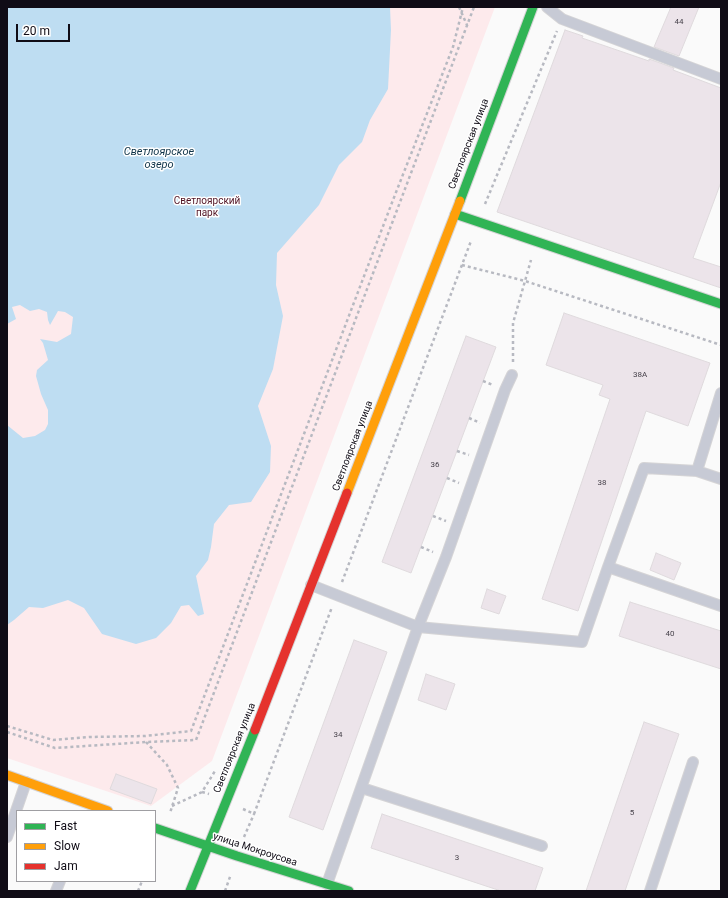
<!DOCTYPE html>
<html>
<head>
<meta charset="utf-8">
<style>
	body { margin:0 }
	#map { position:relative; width:728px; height:898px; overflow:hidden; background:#fafafa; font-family:Roboto,sans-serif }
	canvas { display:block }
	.frame { position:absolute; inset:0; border:8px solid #100c16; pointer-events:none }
	.legend { position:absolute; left:16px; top:810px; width:140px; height:72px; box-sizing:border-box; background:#fff; border:1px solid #9f9ea2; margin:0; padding:5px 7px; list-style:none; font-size:12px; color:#100c16 }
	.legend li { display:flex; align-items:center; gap:8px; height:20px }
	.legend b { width:20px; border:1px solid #9f9ea2 }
	.scale { position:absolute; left:16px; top:24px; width:54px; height:18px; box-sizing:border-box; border:2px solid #100c16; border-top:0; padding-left:5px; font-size:12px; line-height:14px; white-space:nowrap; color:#100c16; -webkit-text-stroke:3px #fff; paint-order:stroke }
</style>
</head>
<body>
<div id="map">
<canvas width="728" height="898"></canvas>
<div class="frame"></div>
<ul class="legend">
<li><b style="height:5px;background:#30b455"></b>Fast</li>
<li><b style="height:5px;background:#ff9f0a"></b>Slow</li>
<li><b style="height:5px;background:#e5322d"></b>Jam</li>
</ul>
<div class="scale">20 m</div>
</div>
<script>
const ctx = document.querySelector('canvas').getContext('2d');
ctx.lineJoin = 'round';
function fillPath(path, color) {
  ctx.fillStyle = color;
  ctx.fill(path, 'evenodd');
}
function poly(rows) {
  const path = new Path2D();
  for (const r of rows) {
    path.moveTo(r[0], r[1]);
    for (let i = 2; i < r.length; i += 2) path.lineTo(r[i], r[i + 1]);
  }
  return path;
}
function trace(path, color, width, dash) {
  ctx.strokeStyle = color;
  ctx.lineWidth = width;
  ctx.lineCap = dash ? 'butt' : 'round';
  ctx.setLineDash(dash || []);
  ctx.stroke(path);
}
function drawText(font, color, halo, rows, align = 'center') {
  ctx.font = font + ' Roboto,sans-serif';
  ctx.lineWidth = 3;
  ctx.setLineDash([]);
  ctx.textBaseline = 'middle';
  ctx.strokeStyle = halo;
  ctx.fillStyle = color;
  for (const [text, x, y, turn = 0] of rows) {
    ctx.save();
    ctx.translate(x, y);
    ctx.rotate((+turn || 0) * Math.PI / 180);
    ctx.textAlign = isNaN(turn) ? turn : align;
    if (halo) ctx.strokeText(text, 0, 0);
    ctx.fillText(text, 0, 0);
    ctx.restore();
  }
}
const green = poly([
	[7,7,495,7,212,761,151,806,7,758]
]);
const water = poly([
	[7,7,390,7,391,30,388,89,370,120,362,142,339,165,319,205,277,253,276,285,283,316,273,369,258,406,271,446,270,472,251,502,229,505,214,524,211,547,208,560,196,576,204,614,198,616,189,605,181,606,171,623,156,638,136,644,102,634,84,608,68,600,43,608,29,607,14,620,7,625,7,425,23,438,35,436,45,430,48,424,48,410,41,394,36,376,37,370,48,360,43,343,40,339,57,342,71,334,73,317,65,312,58,311,50,325,48,320,47,312,39,309,30,311,20,305,12,307,16,319,7,324]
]);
const building = poly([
	[671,7,699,7,679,56,654,47,671,7],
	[565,30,583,36,582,38,649,61,649,59,674,68,673,70,721,88,721,182,693,258,721,267,721,288,497,212,565,30],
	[564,313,710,363,688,426,646,411,578,611,542,599,610,399,599,395,603,385,546,365,564,313],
	[466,336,496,347,411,573,382,562,466,336],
	[656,553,681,563,674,580,650,570,656,553],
	[487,589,506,596,499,614,481,608,487,589],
	[630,602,721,631,721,669,619,636,630,602],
	[354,640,387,652,323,830,289,817,354,640],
	[426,674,455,684,446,710,418,700,426,674],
	[644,722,679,734,625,891,586,891,644,722],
	[116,774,157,789,151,804,110,789,116,774],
	[382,814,543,868,535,891,501,891,371,848,382,814]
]);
const path = poly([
	[459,7,467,25],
	[485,204,557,31],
	[462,265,525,281,721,345],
	[513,362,513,323,531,260],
	[483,381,493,385],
	[469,418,480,423],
	[457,451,469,455],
	[447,478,459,483],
	[433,516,446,521],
	[421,547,433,552],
	[342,582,471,241],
	[7,726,53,740,89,737,145,736,191,731,393,200,453,47,463,7],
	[7,732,55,748,146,742,196,740,474,7],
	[146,742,167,765,178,788,170,813],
	[202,792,209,794],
	[172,806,202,792,215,771],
	[243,809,254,814,332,607],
	[244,837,254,814],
	[138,891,142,881],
	[225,891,231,874]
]);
const lane = poly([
	[547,7,562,19,721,79],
	[697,471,721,393],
	[721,479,697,471,644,468,608,567,721,606],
	[311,585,418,627,582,642,608,567],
	[362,788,542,846],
	[7,837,26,782],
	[327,884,418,627,446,557,505,390,512,375],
	[56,891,60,881],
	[650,891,693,762]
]);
const fast = poly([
	[460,201,533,7],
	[455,214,721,304],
	[155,828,237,856,349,891],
	[190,891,255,730]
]);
const slow = poly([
	[347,493,460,201],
	[7,775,108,811]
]);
const jam = poly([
	[255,730,347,493]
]);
const numberNames = [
	["44",679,22],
	["38А",640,375],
	["36",435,465],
	["38",602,483],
	["40",670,634],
	["34",338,735],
	["5",632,813],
	["3",457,858]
];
const streetNames = [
	["Светлоярская улица",469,144,-69],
	["Светлоярская улица",353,446,-69],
	["Светлоярская улица",235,748,-68],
	["улица Мокроусова",255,850,18]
];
const parkNames = [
	["Светлоярский",207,201],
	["парк",207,213]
];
const waterNames = [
	["Светлоярское",159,152],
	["озеро",159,165]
];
fillPath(green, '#fdeaec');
fillPath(water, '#beddf2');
fillPath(building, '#ece4ea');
trace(building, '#dfdadd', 1);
trace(lane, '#d5d4d6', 12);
trace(fast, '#d5d4d6', 11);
trace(slow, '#d5d4d6', 11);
trace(jam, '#d5d4d6', 11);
trace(path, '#b7b9c1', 2.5, [3, 3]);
trace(lane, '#c7cad5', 10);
trace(fast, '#30b455', 9);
trace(slow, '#ff9f0a', 9);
trace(jam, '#e5322d', 9);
drawText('8px', '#48434c', null, numberNames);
drawText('10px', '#100c16', '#fff', streetNames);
drawText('10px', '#501223', '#fff', parkNames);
drawText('italic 11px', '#0e3348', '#fff', waterNames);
</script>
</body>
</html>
